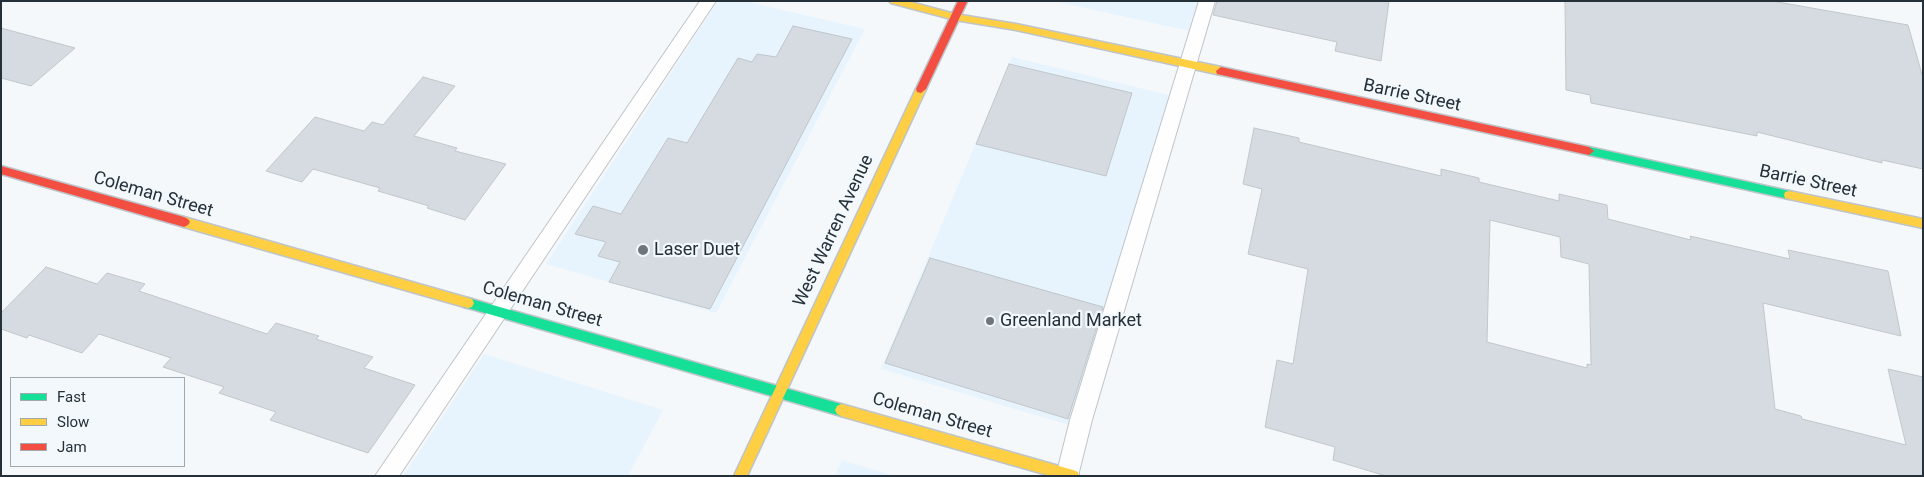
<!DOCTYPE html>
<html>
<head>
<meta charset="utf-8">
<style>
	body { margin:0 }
	#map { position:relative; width:1924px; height:477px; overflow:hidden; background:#f5f8fa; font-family:Roboto,sans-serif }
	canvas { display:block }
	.frame { position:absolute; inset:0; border:2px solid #253038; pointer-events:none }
	.legend { position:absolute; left:10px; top:377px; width:175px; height:90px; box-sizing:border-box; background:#f3f8fc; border:1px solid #a1a8ae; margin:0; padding:6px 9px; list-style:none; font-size:15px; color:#253038 }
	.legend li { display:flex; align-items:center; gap:10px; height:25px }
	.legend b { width:25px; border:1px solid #a1a8ae }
</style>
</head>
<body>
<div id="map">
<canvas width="1924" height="477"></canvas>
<div class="frame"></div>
<ul class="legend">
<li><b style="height:6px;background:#16e098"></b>Fast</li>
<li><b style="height:6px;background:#ffcf43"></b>Slow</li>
<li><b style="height:6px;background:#f24e42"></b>Jam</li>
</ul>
</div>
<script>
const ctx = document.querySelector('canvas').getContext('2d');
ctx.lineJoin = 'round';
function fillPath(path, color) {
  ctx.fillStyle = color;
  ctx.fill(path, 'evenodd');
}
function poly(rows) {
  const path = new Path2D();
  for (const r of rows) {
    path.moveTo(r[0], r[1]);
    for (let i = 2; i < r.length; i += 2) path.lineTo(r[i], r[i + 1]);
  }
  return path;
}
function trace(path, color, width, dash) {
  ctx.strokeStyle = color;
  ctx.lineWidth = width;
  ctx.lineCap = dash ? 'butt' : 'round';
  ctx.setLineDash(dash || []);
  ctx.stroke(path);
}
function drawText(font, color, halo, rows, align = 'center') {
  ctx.font = font + ' Roboto,sans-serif';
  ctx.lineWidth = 4.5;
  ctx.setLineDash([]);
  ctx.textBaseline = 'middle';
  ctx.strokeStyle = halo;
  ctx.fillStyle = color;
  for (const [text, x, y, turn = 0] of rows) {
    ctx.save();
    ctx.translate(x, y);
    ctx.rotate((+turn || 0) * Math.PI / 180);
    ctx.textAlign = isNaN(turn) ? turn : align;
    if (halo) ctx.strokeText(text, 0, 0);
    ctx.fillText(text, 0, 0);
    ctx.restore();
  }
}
const built = poly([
	[718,1,744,1,865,29,716,313,546,264],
	[1053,1,1198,1,1190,31],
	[1012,57,1169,95,1072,426,881,369],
	[484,354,663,410,628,476,403,476],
	[842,460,894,476,835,476]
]);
const building = poly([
	[1217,1,1389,1,1381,61,1335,51,1337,42,1213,15,1217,1],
	[1565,1,1772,1,1908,25,1923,78,1923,169,1882,160,1882,163,1757,132,1757,136,1591,103,1590,95,1566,90,1565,1],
	[793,26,852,39,710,309,609,282,620,262,598,256,606,242,575,234,593,206,621,214,668,138,687,143,738,58,752,62,757,54,776,57,793,26],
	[1,28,75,48,31,86,1,78,1,28],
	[1009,64,1132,93,1106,176,976,144,1009,64],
	[423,77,455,86,414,136,457,148,455,151,506,164,465,220,427,208,429,206,378,191,380,188,313,169,302,182,266,171,315,117,364,131,372,122,383,125,423,77],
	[1254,128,1299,138,1299,142,1441,176,1441,169,1479,178,1479,182,1559,201,1559,194,1607,205,1608,219,1691,240,1690,236,1790,259,1788,250,1888,271,1901,336,1763,303,1775,409,1801,416,1802,419,1906,445,1888,369,1923,377,1923,476,1386,476,1333,460,1335,447,1265,427,1277,360,1293,364,1308,269,1248,254,1262,189,1243,184,1254,128],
	[1490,220,1560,237,1561,257,1589,264,1591,365,1587,364,1587,368,1487,342,1490,220],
	[930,258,1103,307,1068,419,885,363,930,258],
	[46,267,97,284,107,273,145,284,139,291,267,334,276,323,319,336,316,339,373,357,364,368,415,385,368,453,270,420,276,412,219,393,224,387,163,367,171,358,99,334,82,353,29,335,27,338,1,329,1,313,46,267]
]);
const lane = poly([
	[700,1,716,1,399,476,375,476,700,1],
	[1199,1,1215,1,1092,420,1078,476,1056,476,1070,420,1199,1]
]);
const fast = poly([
	[1589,147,1789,191,1793,192,1794,195,1793,198,1789,199,1589,155,1584,151,1589,147],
	[468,298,841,404,845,406,847,410,845,414,841,416,468,308,464,307,462,303,464,299,468,298]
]);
const slow = poly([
	[889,1,907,1,955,14,1016,24,1221,67,1226,71,1221,75,1016,30,955,20,891,3,889,1],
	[921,85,926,89,747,476,734,476,916,89,921,85],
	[1789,191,1923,219,1923,228,1785,198,1784,195,1785,192,1789,191],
	[184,217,468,298,472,299,474,303,472,307,468,308,184,227,180,225,178,222,180,219,184,217],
	[841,404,1073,470,1078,472,1079,476,1051,476,841,416,837,414,835,410,837,406,841,404]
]);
const jam = poly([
	[958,1,967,2,926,89,921,93,917,92,916,89,958,1],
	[1221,67,1589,147,1594,151,1589,155,1217,74,1216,71,1221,67],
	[1,166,184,217,188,219,190,222,188,225,184,227,1,174,1,166]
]);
const markers = [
	[643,250,6,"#6e767c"],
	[990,321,5,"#6e767c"]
];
const streetNames = [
	["Barrie Street",1412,96,12],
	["Barrie Street",1808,182,12],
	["Coleman Street",153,195,16],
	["West Warren Avenue",834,231,-65],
	["Coleman Street",542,305,16],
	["Coleman Street",932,416,16]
];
const poiNames = [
	["Laser Duet",654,250],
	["Greenland Market",1000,321]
];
fillPath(built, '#e7f4fd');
fillPath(building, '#d5dbe0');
trace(building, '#c0c7cb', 1);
trace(lane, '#bec4c9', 2);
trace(fast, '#bec4c9', 3);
trace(slow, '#bec4c9', 3);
trace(jam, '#bec4c9', 3);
fillPath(lane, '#fefefe');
fillPath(fast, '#16e098');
fillPath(slow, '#ffcf43');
fillPath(jam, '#f24e42');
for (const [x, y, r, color] of markers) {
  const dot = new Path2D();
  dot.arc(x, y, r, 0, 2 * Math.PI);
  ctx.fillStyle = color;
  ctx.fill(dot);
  trace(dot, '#f3f8fc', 2);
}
drawText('18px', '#253038', '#f3f8fc', streetNames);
drawText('18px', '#253038', '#f3f8fc', poiNames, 'left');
</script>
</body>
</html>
